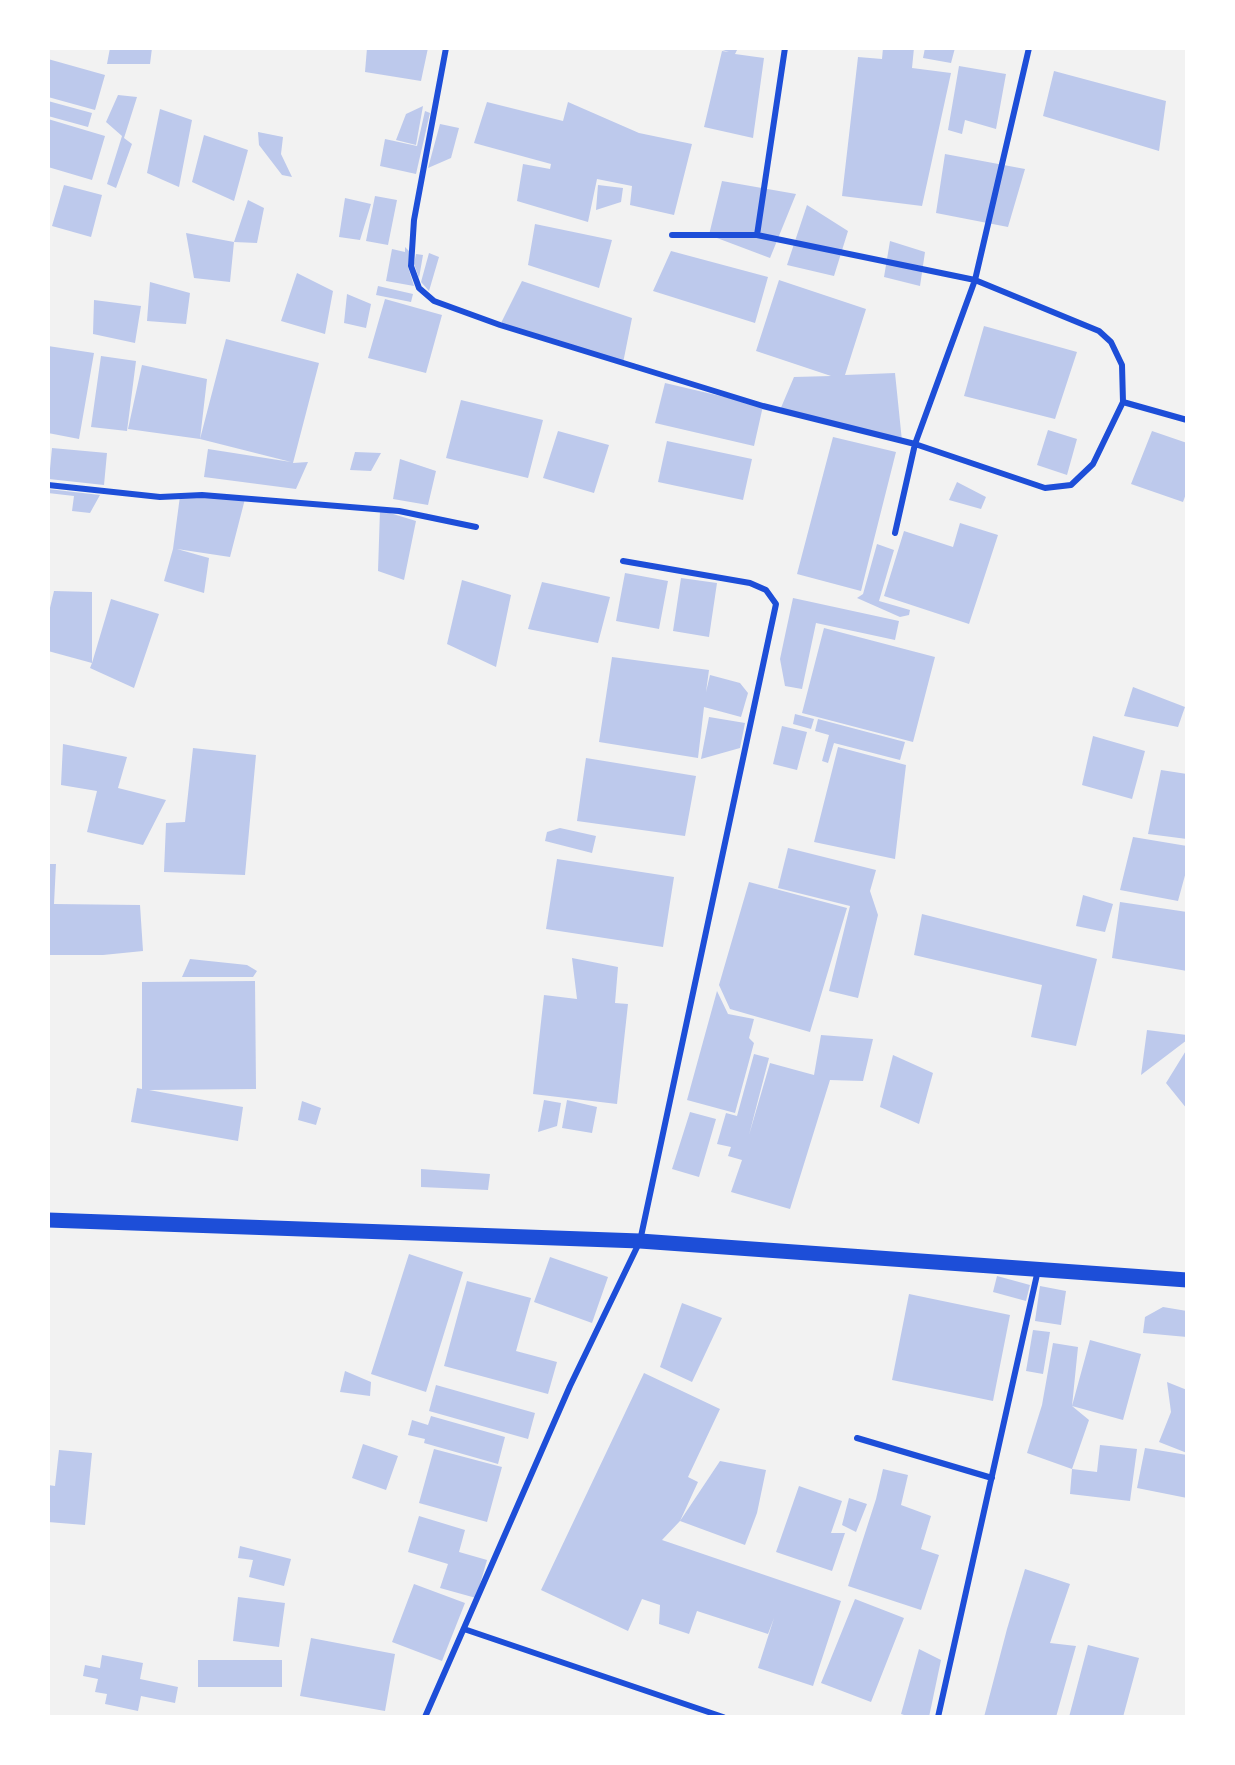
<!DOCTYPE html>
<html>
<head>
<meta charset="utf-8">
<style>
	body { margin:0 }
	#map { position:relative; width:1235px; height:1765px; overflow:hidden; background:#f2f2f2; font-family:"Varela Round",sans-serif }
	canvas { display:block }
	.frame { position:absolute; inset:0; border:50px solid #fff; pointer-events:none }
</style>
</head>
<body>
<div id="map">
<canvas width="1235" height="1765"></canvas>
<div class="frame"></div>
</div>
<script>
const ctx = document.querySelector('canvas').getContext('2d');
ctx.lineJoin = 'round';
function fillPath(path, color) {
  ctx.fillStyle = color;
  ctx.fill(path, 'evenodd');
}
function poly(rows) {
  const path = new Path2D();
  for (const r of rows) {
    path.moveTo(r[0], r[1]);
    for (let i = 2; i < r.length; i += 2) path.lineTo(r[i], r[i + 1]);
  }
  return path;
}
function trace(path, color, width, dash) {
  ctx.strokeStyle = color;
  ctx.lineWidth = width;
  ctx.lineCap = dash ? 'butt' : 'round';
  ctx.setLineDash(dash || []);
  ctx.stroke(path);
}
const building = poly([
	[110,48,152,48,150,64,107,64],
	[367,48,428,48,421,81,365,72],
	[716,48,738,48,735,54,764,58,753,138,704,127,722,51,729,52],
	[883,48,914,48,912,68,951,73,922,206,842,196,858,57,882,59],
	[925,48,955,48,951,63,923,58],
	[48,59,105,75,95,110,48,97],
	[959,66,1006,74,996,129,965,120,962,134,948,130],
	[1054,71,1166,101,1159,151,1043,116],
	[118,95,137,97,124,138,132,144,116,188,107,184,122,136,106,122],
	[48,101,92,113,88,127,48,116],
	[487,102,563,121,568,102,639,133,692,144,674,215,630,205,632,186,597,179,588,222,517,201,523,164,550,169,551,164,474,143],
	[423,106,416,145,396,140,406,114],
	[160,109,192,120,179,187,147,173],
	[425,111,430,113,416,174,380,166,385,139,417,146],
	[48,119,105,136,92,180,48,167],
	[440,124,459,128,451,158,428,168],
	[258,132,283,137,281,154,292,177,282,175,259,145],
	[204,135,248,150,234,201,192,182],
	[945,154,1025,169,1008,227,936,213],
	[722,181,796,194,770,258,709,235],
	[64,185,102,195,91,237,52,226],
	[598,185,623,188,621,202,596,210],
	[375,196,397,200,388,245,366,241],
	[345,198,371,204,360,240,339,237],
	[248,200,264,208,257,243,234,242,230,282,194,278,186,233,234,242],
	[807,205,848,231,834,276,787,265],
	[535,224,612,240,599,288,528,265],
	[890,241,925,252,920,286,884,277],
	[405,247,410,252,408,267,414,286,386,281,392,249,405,252],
	[671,251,768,277,755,323,653,291],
	[429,253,439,257,429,291,421,282],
	[416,254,423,255,419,278,414,264],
	[297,273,333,291,325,334,281,321],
	[779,280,866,309,845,375,895,373,902,441,780,410,794,377,831,376,756,351],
	[522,281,632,318,623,363,500,325],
	[150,282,190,293,186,324,147,321],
	[378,286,413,294,411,302,376,295],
	[347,294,371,304,366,328,344,323],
	[385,299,442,315,426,373,368,358],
	[94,300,141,306,135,343,93,334],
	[984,326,1077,352,1055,419,964,396],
	[226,339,319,363,293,463,308,462,296,489,204,477,208,449,291,462,200,439,128,429,142,365,207,379,200,439],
	[48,346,94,353,79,439,48,433],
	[101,356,136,361,127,431,91,427],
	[665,383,763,406,754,446,655,423],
	[461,400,543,420,528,478,446,458],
	[1048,430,1077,439,1067,475,1037,465],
	[558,431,609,445,594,493,543,478],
	[1152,431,1187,443,1187,491,1183,502,1131,484],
	[833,437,896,452,861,591,797,574],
	[667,441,752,459,743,500,658,482],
	[52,448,107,453,104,485,49,479],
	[355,452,381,453,371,471,350,470],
	[400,459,436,471,428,505,393,499],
	[957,482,986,497,981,509,949,500],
	[48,489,100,495,90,513,72,511,74,496,48,493],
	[180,496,245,499,230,557,177,549,209,558,204,593,164,581,173,549],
	[380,510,416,521,404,580,378,571],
	[960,523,998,535,969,624,884,596,904,531,953,547],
	[877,544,894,550,879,601,910,610,909,615,900,617,857,598,863,594],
	[625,573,668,581,659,629,616,621],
	[681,578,717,583,709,637,673,631],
	[462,580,511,595,496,667,447,644],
	[542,582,610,597,598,643,528,629],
	[54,591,92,592,92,663,111,599,159,614,134,688,90,668,92,663,48,651,48,616],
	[793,598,899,621,895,640,816,623,802,689,785,686,780,659],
	[824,628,935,657,913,742,802,713],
	[612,657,709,670,706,692,710,675,740,683,748,693,741,717,704,707,698,758,599,742],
	[1133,687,1185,707,1178,727,1124,716],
	[795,714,814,719,811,729,793,724],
	[709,717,745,723,740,748,701,759],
	[818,719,905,742,900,760,834,743,828,763,822,761,829,735,815,731],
	[782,726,807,732,797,770,773,764],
	[1093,736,1145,751,1132,799,1082,785],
	[63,744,127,757,118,788,166,800,143,845,87,832,97,791,61,785],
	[838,747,906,765,895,859,814,842],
	[193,748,256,755,245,875,164,872,166,823,185,822],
	[586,758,696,776,685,836,577,821],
	[1161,770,1187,774,1187,839,1148,834],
	[560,828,596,836,592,853,545,841,547,832],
	[1133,837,1187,846,1187,868,1178,901,1120,890],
	[788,848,876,870,870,891,878,915,858,998,829,991,850,906,778,888],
	[557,859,674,877,663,947,546,929],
	[48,864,56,864,54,904,140,905,143,951,103,955,48,955],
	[749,882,847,908,810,1032,730,1009,719,985],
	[1083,895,1113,904,1105,932,1076,926],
	[1120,902,1187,912,1187,971,1112,958],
	[922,914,1097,959,1076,1046,1031,1037,1042,985,914,955],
	[572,958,618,967,615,1003,628,1004,617,1104,533,1094,544,995,577,999],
	[190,959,247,965,257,971,253,977,182,977],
	[255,981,256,1089,149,1090,243,1107,238,1141,131,1122,137,1088,142,1089,142,982],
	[717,991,728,1014,754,1019,749,1038,754,1043,735,1113,687,1100],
	[1147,1030,1187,1035,1187,1040,1141,1075],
	[821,1035,873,1039,863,1081,830,1080,790,1209,731,1192,742,1160,728,1156,731,1147,717,1144,726,1113,737,1116,754,1054,769,1058,749,1135,770,1063,814,1075],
	[1187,1049,1187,1109,1166,1083],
	[893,1055,933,1073,919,1124,880,1107],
	[544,1100,561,1103,557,1126,538,1132],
	[567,1100,597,1107,592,1133,562,1128],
	[302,1101,321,1108,316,1125,298,1120],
	[690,1112,716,1119,699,1177,672,1169],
	[421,1169,490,1174,488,1190,421,1187],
	[409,1254,463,1272,426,1392,371,1374],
	[550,1257,608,1277,592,1323,534,1302],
	[997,1276,1030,1285,1026,1301,993,1292],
	[467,1281,531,1298,516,1351,557,1362,548,1394,444,1366],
	[1040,1286,1066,1291,1061,1325,1035,1321],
	[909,1294,1010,1315,993,1401,892,1380],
	[682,1303,722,1318,692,1382,660,1367],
	[1163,1307,1187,1311,1187,1337,1143,1333,1145,1317],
	[1033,1330,1050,1332,1043,1374,1026,1371],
	[1090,1340,1141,1354,1123,1420,1072,1406,1089,1420,1072,1469,1097,1472,1100,1445,1137,1449,1130,1501,1070,1494,1072,1469,1027,1453,1042,1405,1053,1343,1078,1347,1072,1406],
	[345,1371,371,1382,370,1396,340,1392],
	[644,1373,720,1409,688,1477,698,1482,680,1521,662,1540,841,1601,813,1686,758,1668,774,1618,768,1634,697,1611,689,1634,659,1624,660,1605,642,1599,628,1631,541,1590],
	[1167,1382,1187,1390,1187,1453,1159,1442,1171,1412],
	[436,1385,535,1413,528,1439,429,1411],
	[431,1416,505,1437,498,1464,424,1443,425,1439,408,1435,412,1420,428,1425],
	[363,1444,398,1456,386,1490,352,1478],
	[1145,1448,1187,1455,1187,1498,1137,1488],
	[434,1449,502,1467,487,1522,419,1503],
	[59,1450,92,1453,85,1525,48,1522,48,1485,55,1486],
	[720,1461,766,1470,757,1513,745,1545,680,1521],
	[883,1469,908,1475,901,1505,931,1516,921,1549,939,1555,921,1610,848,1586,876,1499],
	[799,1486,842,1501,831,1533,845,1533,832,1571,776,1552],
	[849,1498,867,1504,856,1532,842,1525],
	[419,1516,465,1530,459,1552,487,1560,476,1598,440,1588,448,1564,408,1552],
	[240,1546,291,1559,284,1586,249,1577,253,1560,238,1558],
	[1025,1569,1070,1584,1050,1643,1076,1646,1056,1717,984,1717,1007,1629],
	[414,1584,465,1603,442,1661,392,1642],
	[238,1597,285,1603,279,1647,233,1641],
	[855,1599,904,1618,871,1702,821,1683],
	[311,1638,395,1654,385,1711,300,1696],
	[1088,1645,1139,1658,1123,1717,1069,1717],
	[919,1649,941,1660,929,1717,910,1717,901,1714],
	[102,1655,143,1663,140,1679,178,1687,175,1703,141,1696,138,1711,105,1704,107,1694,95,1692,98,1679,83,1676,85,1665,100,1668],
	[198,1660,282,1660,282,1687,198,1687]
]);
const minor = poly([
	[446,48,414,220,411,266,419,288,434,301,500,325,763,406,915,444,1045,488,1071,485,1093,464,1123,402,1122,365,1111,342,1099,331,975,280,757,235,672,235],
	[757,235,785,48],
	[1123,402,1187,420],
	[48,485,160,497,202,495,399,511,476,527],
	[895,533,915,444,975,280,1029,48],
	[857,1438,992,1478],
	[464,1629,723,1717],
	[425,1717,570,1386,640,1241,776,604,766,590,750,583,623,561],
	[938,1717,1038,1270]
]);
const primary = poly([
	[48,1220,640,1241,1187,1280]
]);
fillPath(building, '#bdc9ec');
trace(minor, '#1d4ed8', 6);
trace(primary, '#1d4ed8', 15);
</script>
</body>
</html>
